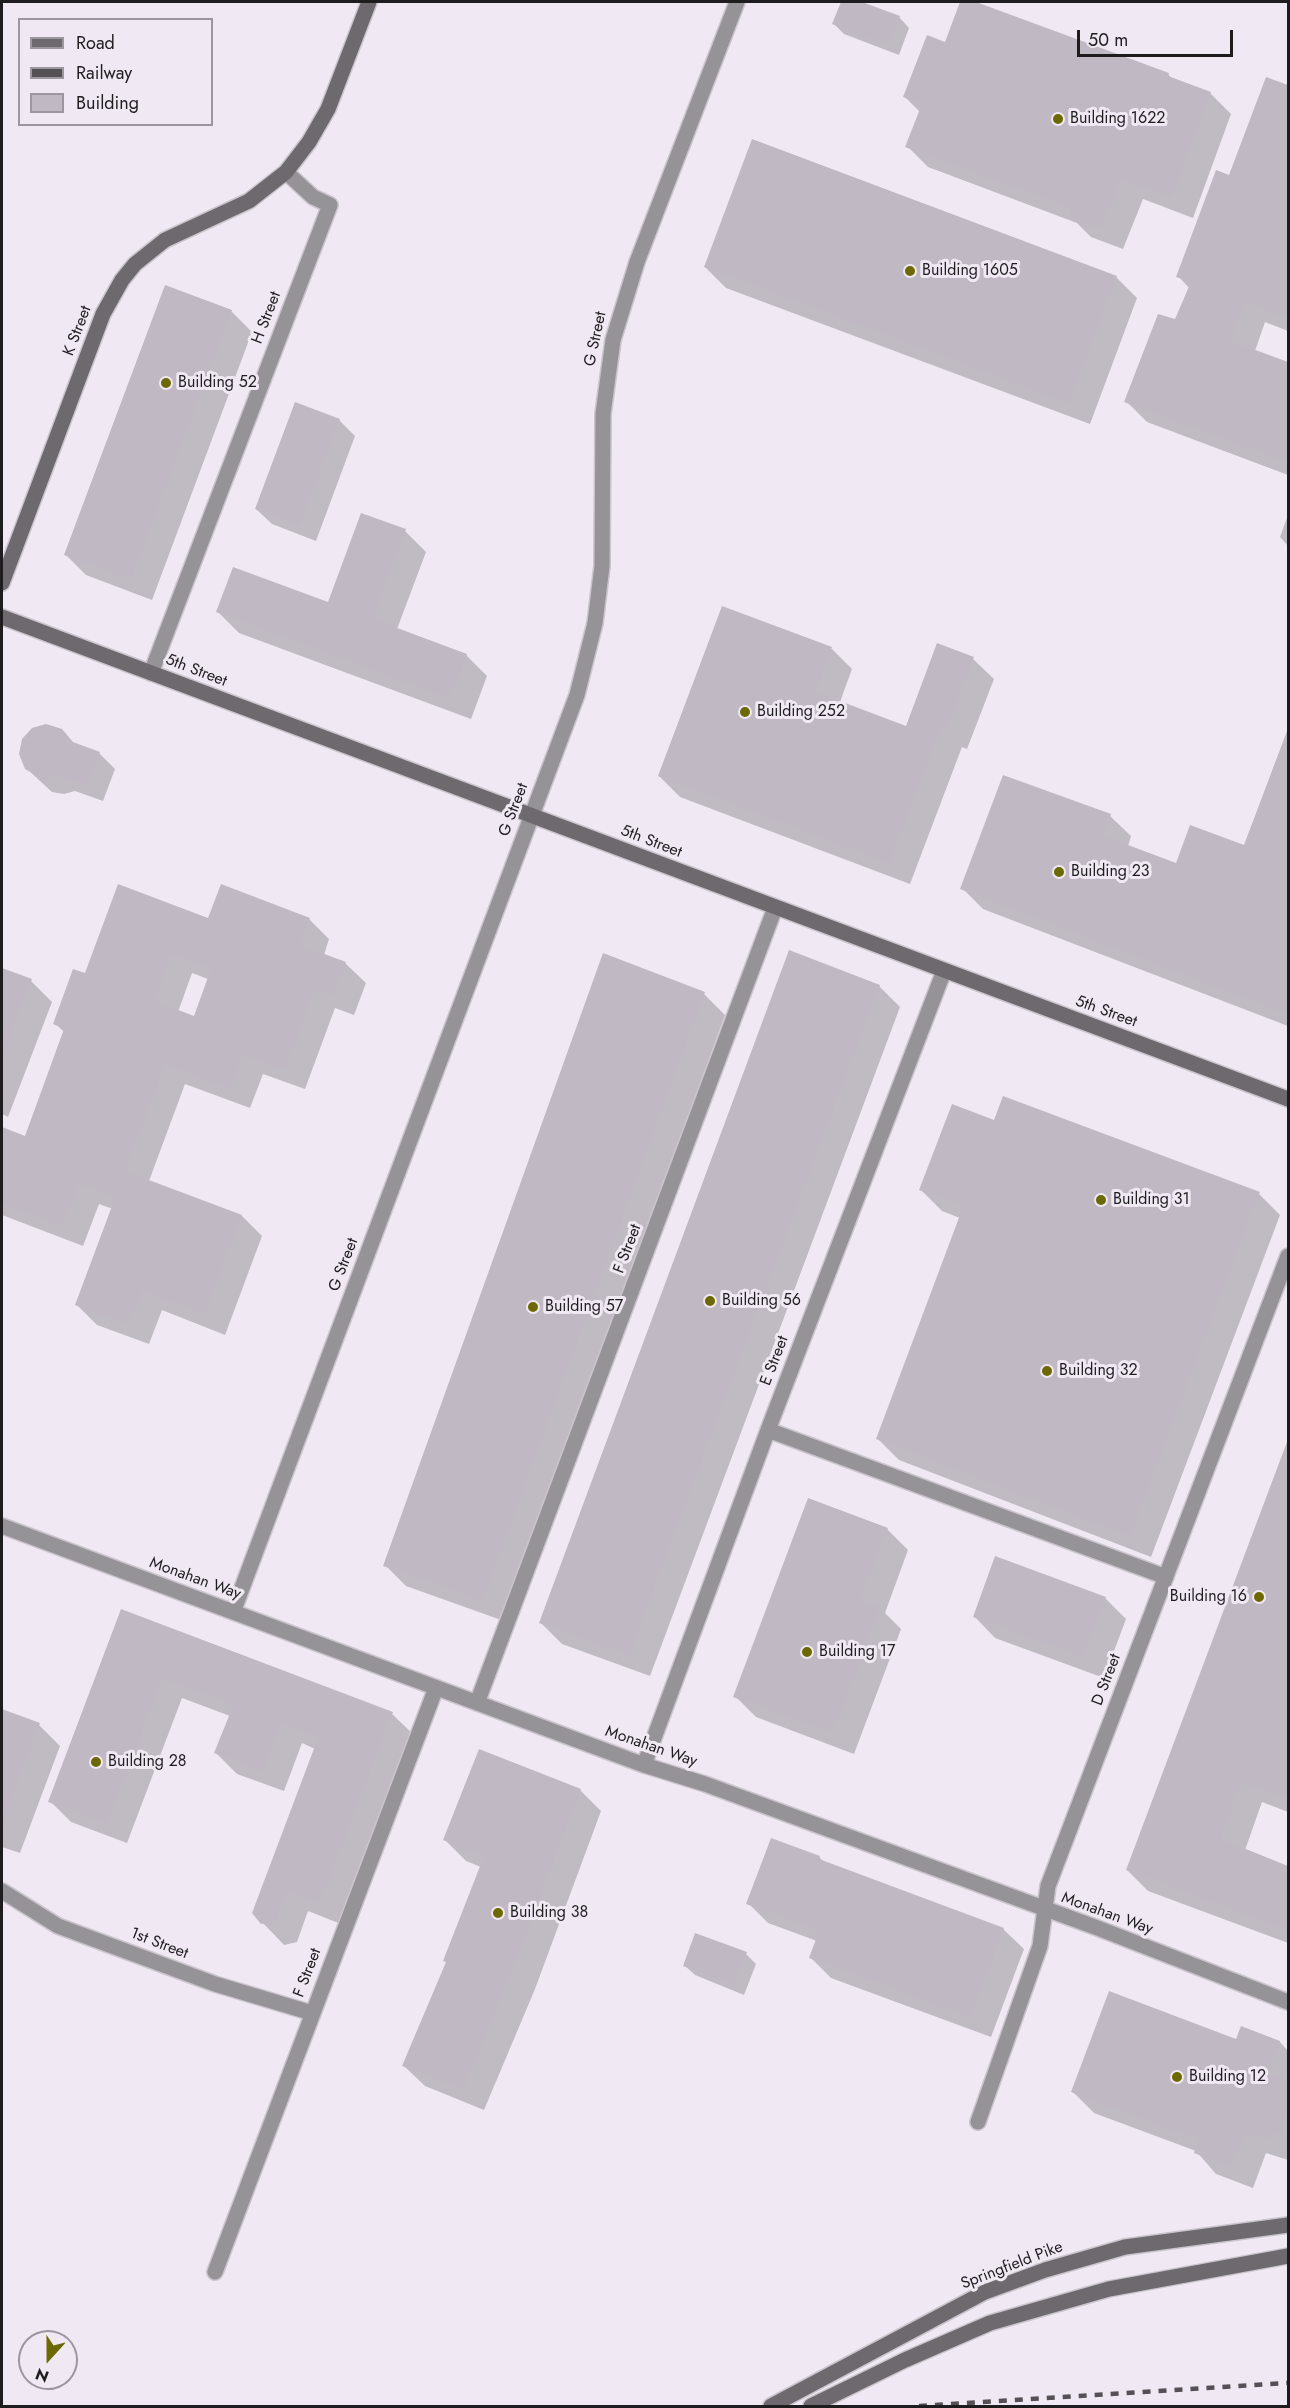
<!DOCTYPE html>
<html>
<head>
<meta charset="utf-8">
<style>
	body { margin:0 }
	#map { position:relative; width:1290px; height:2408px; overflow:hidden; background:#f0e9f3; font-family:Jost,sans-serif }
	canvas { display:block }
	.frame { position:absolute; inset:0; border:3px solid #1f1c20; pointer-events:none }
	.legend { position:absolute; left:18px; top:18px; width:195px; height:108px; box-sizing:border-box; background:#f0e9f3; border:2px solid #9c979f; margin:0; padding:8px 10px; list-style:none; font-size:18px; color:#1f1c20 }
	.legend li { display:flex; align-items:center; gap:12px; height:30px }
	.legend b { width:30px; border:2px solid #9c979f }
	.north { position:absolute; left:18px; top:2330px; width:60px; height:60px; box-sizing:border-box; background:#f0e9f3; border:2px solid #9c979f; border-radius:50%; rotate:201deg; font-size:16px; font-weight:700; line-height:24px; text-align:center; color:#1f1c20 }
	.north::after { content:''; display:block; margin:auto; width:21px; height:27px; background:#6c6802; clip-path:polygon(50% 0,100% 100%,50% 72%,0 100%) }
	.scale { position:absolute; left:1077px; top:30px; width:156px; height:27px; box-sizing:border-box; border:3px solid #1f1c20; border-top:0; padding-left:8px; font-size:18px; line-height:21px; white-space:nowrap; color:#1f1c20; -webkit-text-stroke:4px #f0e9f3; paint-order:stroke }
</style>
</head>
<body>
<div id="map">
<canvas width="1290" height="2408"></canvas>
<div class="frame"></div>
<ul class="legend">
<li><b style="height:8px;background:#6e696f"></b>Road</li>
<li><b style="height:8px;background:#545056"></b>Railway</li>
<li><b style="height:16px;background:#c0b8c2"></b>Building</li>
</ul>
<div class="north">N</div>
<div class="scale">50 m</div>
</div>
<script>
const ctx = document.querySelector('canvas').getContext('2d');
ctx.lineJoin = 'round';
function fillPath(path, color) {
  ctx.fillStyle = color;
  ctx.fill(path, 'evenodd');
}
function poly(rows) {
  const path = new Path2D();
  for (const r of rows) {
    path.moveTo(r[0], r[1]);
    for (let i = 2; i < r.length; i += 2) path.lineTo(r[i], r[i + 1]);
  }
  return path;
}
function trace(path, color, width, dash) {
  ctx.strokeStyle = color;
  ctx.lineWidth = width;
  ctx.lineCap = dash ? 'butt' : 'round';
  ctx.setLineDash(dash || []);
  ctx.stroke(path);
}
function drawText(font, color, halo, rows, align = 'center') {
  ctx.font = font + ' Jost,sans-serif';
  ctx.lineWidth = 6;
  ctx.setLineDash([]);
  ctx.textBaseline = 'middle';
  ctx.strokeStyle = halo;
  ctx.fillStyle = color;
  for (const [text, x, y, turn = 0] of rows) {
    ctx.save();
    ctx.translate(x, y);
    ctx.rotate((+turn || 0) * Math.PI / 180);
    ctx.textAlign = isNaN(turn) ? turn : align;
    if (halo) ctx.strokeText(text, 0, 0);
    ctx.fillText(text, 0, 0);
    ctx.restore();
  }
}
const shadow = poly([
	[842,2,857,2,899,17,909,28,899,55,844,34,834,24],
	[961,2,971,2,1168,74,1172,79,1210,93,1231,114,1193,218,1143,199,1123,249,1091,237,1077,223,928,167,907,146,920,112,905,97,946,44],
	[1267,79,1288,87,1288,331,1265,322,1255,351,1288,364,1288,475,1147,422,1126,401,1176,321,1190,289,1178,276,1230,177],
	[705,267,1116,277,1137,298,1090,424,726,288],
	[231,311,252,332,152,600,86,575,65,554],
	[339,420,355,436,316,541,272,524,256,509],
	[1288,515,1288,546,1280,537],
	[405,531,426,552,397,629,466,655,487,676,471,719,239,633,218,612,329,604],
	[723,608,832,649,852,669,840,702,907,728,973,659,994,679,967,749,962,747,910,884,680,797,659,776],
	[1288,731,1288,1026,983,909,962,888,1110,816,1131,836,1128,846,1177,865,1245,847],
	[75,744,99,753,115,769,103,801,75,791,64,794,52,792,26,768],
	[309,919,329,939,324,955,345,963,366,983,354,1015,335,1008,305,1089,263,1074,250,1108,185,1084,149,1181,242,1216,262,1236,225,1335,162,1310,149,1344,97,1325,77,1305,113,1209,99,1204,83,1246,2,1215,2,1128,26,1138,64,1032,55,1023,86,975,209,920],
	[192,973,208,979,195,1018,178,1012],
	[2,969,31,981,52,1002,8,1117,2,1114],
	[879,986,900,1007,650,1676,562,1644,541,1623],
	[704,994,725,1015,504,1621,406,1586,385,1565],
	[995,1122,1259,1194,1280,1215,1151,1557,899,1460,878,1439,960,1218,942,1211,921,1190],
	[1288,1441,1288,1812,1262,1802,1245,1850,1288,1867,1288,1943,1148,1891,1127,1870],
	[887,1529,908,1550,885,1613,901,1629,854,1754,756,1717,735,1696],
	[1105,1598,1126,1619,1104,1678,995,1638,974,1616],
	[122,1611,392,1714,413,1734,341,1924,308,1911,297,1942,284,1945,263,1923,315,1749,302,1743,284,1791,237,1774,216,1753,230,1716,182,1698,127,1843,71,1822,50,1801],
	[2,1711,39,1725,60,1746,20,1853,2,1847],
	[580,1790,601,1811,535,1989,484,2110,425,2086,404,2066,447,1963,481,1867,466,1861,445,1840],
	[819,1857,824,1862,1003,1929,1024,1949,991,2037,831,1978,811,1958,817,1941,768,1923,748,1903],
	[746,1954,756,1964,744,1995,695,1975,684,1965],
	[1242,2028,1280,2042,1288,2051,1288,2160,1266,2153,1253,2188,1216,2174,1196,2151,1094,2113,1073,2092,1237,2041]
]);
const building = poly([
	[841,2,862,2,900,16,888,46,832,24],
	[960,2,976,2,1169,73,1168,76,1211,92,1172,198,1121,179,1102,229,1068,217,1071,209,905,147,922,104,903,97,927,35,945,42],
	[1266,77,1288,85,1288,319,1244,302,1231,341,1288,362,1288,463,1124,402,1158,314,1175,319,1191,282,1176,277,1216,170,1229,175],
	[752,139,1117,276,1069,404,704,267],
	[165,285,232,310,131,580,64,555],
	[295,402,340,419,300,526,255,509],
	[361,513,406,529,373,619,467,654,450,699,216,612,233,567,328,602],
	[722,606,832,647,816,692,906,726,937,643,974,657,947,730,941,728,890,864,658,776],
	[46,724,62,729,73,742,100,752,87,786,58,776,43,779,25,769,19,754,22,739,32,728],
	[1287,731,1288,1015,960,889,1003,775,1111,814,1104,836,1176,863,1190,825,1244,845],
	[118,884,208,918,221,884,310,918,300,945,346,962,334,996,315,989,285,1070,243,1055,230,1089,165,1065,125,1171,242,1215,205,1315,142,1291,129,1325,75,1305,115,1198,79,1184,63,1227,2,1204,2,1127,25,1136,64,1029,53,1024,73,969,85,973],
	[172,954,211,969,194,1016,155,1001],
	[789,950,880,985,629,1656,539,1623],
	[603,953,705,992,483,1601,383,1566],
	[2,968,32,979,3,1055,2,1055],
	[1003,1096,1260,1192,1130,1537,876,1439,963,1207,919,1190,952,1104,994,1120],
	[1287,1442,1288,1800,1241,1782,1221,1839,1288,1866,1288,1931,1126,1870],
	[808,1498,888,1528,861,1600,880,1607,833,1734,733,1697],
	[995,1556,1106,1597,1083,1658,973,1617],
	[121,1609,393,1712,320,1904,287,1891,276,1922,261,1924,252,1913,318,1738,281,1724,263,1772,214,1753,233,1706,204,1694,162,1679,107,1824,48,1802],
	[2,1709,40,1723,3,1821,2,1821],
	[479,1749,581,1789,514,1967,463,2090,402,2066,446,1962,443,1961,484,1856,443,1840],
	[771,1838,820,1856,819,1859,1004,1928,971,2018,809,1958,819,1931,746,1904],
	[695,1933,747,1952,734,1985,683,1966],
	[1109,1991,1236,2039,1241,2026,1280,2041,1268,2073,1288,2081,1288,2112,1280,2134,1275,2132,1272,2141,1245,2133,1232,2168,1194,2153,1198,2140,1071,2092]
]);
const street = poly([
	[151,673,330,205,313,197,286,172],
	[768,1430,1166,1577],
	[2,1526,644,1765,705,1784,1095,1927,1288,2002],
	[233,1612,577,695,595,623,602,566,603,414,613,340,637,262,737,2],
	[477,1703,775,908],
	[644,1765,768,1430,944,971],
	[2,1891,58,1926,215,1984,312,2013],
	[978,2122,1040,1946,1048,1886,1288,1256],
	[215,2272,436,1688]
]);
const secondary = poly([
	[2,583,103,314,122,280,135,264,165,240,249,201,286,172,309,142,328,109,369,2],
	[2,617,1288,1099],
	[771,2406,985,2292,1045,2270,1125,2247,1288,2225],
	[811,2406,905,2360,990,2323,1109,2289,1288,2256]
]);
const rail = poly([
	[919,2406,1288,2383]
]);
const markers = [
	[1058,119,6,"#6c6802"],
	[910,271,6,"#6c6802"],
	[166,383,6,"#6c6802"],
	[745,712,6,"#6c6802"],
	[1059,872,6,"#6c6802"],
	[1101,1200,6,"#6c6802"],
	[710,1301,6,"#6c6802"],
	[533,1307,6,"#6c6802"],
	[1047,1371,6,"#6c6802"],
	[1259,1597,6,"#6c6802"],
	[807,1652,6,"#6c6802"],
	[96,1762,6,"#6c6802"],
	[498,1913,6,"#6c6802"],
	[1177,2077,6,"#6c6802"]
];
const poiNames = [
	["Building 1622",1070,119],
	["Building 1605",922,271],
	["Building 52",178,383],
	["Building 252",757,712],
	["Building 23",1071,872],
	["Building 31",1113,1200],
	["Building 56",722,1301],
	["Building 57",545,1307],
	["Building 32",1059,1371],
	["Building 16",1247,1597,"right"],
	["Building 17",819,1652],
	["Building 28",108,1762],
	["Building 38",510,1913],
	["Building 12",1189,2077]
];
const streetNames = [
	["H Street",267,318,-69],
	["K Street",78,331,-69],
	["G Street",596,339,-78],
	["5th Street",196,671,21],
	["G Street",514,810,-69],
	["5th Street",651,842,21],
	["5th Street",1106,1012,20],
	["F Street",628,1249,-69],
	["G Street",344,1265,-69],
	["E Street",775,1361,-69],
	["Monahan Way",195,1579,20],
	["D Street",1107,1680,-69],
	["Monahan Way",651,1747,19],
	["Monahan Way",1107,1914,20],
	["1st Street",159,1944,21],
	["F Street",308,1973,-69],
	["Springfield Pike",1012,2266,-21]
];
fillPath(shadow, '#0003');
fillPath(building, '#c0b8c2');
trace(street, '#cac4cd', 18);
trace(secondary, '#cac4cd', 18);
trace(street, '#969398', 15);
trace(secondary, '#6e696f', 15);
trace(rail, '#545056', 4.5, [8, 8]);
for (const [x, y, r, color] of markers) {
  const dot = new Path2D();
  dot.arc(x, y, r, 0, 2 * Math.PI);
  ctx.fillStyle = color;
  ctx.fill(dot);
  trace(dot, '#f0e9f3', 2);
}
drawText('16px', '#1f1c20', '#f0e9f3', poiNames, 'left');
drawText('16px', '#1f1c20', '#f0e9f3', streetNames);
</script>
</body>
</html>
